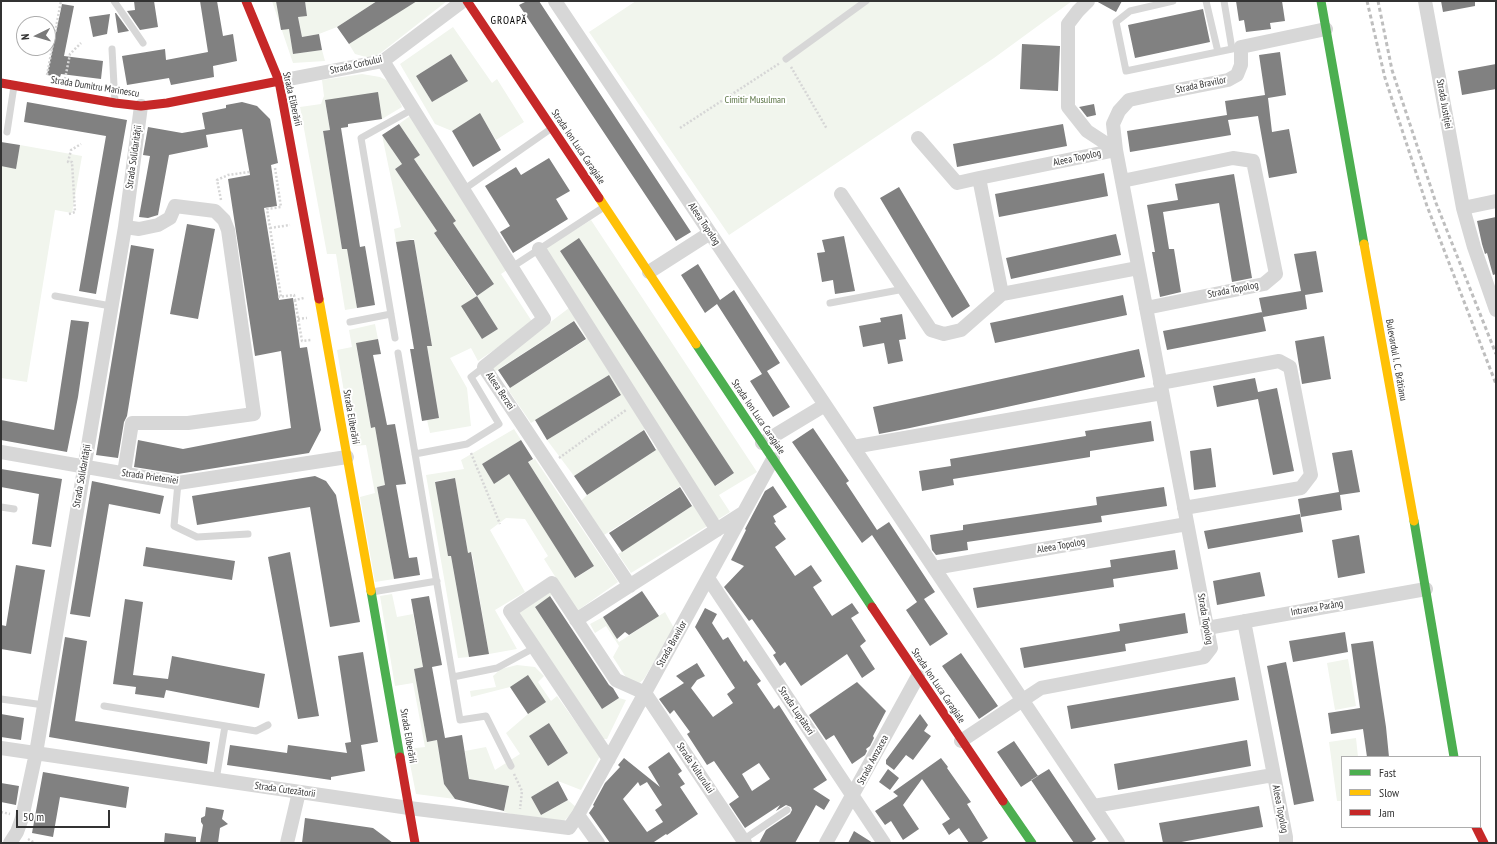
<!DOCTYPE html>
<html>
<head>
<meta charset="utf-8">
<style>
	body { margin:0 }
	#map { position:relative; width:1497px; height:844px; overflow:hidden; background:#fff; font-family:"PT Sans Narrow",sans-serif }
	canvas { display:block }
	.frame { position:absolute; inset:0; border:2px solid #333; pointer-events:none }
	.legend { position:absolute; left:1341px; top:756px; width:140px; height:72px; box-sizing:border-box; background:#fff; border:1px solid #adadad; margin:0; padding:5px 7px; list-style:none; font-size:12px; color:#333 }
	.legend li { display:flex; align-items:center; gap:8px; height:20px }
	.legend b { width:20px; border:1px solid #adadad }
	.north { position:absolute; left:16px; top:16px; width:40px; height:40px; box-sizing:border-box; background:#fff; border:1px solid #adadad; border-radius:50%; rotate:265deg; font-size:11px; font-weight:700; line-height:16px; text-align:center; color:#333 }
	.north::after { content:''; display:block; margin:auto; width:14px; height:18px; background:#7a7a7a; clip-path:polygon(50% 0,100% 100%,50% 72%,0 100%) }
	.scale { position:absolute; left:16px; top:810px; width:94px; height:18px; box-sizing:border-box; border:2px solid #333; border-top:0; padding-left:5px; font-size:12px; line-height:14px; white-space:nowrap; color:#333; -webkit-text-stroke:3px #fff; paint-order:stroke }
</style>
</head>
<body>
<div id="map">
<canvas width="1497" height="844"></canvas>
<div class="frame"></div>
<ul class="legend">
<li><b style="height:5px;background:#4caf50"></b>Fast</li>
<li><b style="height:5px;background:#ffc107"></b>Slow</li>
<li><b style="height:5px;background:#c62828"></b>Jam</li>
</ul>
<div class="north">N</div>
<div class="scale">50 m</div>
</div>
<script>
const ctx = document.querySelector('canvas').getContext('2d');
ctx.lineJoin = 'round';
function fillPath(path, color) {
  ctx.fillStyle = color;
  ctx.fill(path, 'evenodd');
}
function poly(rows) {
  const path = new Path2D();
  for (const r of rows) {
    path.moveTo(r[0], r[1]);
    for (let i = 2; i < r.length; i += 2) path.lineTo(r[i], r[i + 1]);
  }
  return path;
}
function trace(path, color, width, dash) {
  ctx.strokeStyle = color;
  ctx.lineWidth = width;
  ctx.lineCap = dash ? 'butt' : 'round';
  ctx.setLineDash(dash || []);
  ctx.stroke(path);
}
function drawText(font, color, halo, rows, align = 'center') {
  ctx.font = font + ' "PT Sans Narrow",sans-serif';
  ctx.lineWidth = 4;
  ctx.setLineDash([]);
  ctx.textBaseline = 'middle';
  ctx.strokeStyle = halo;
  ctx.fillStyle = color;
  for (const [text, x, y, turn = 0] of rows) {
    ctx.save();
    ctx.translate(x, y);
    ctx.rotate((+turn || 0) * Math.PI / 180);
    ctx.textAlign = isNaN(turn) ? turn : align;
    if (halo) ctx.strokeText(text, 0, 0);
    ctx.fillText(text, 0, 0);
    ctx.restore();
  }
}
const green = poly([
	[272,1,276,1,289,29,293,54,322,50,325,61,293,63],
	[305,1,377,1,337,27,319,34,302,37,298,17,307,16],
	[414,1,447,1,373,59,355,54,349,44,414,2],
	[636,1,1072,1,994,58,729,235,589,32],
	[453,27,492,83,497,79,524,122,496,140,480,114,452,131,435,124,400,64],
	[451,54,467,81,432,102,416,76],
	[362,74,380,77,392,83,402,107,382,119,325,101,330,130,323,131,342,249,347,249,357,308,345,310,336,254,327,254,300,107,321,104,324,96,322,80],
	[410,116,507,270,501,274,533,323,478,361,471,348,450,358,467,388,471,426,430,433,427,420,439,418,427,346,432,345,414,239,396,242,394,229,401,227,382,135,402,164,395,169,437,231,434,233,476,296,482,339,498,329,477,296,494,284,453,223,456,221,414,159,420,155,399,124],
	[20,145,82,156,72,213,55,210,27,382,1,378,1,166],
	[591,220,757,472,719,495,730,512,631,573,618,554,695,504,682,485,604,535,581,501,587,495,657,449,645,429,574,476,547,440,621,395,609,375,531,423,509,391,510,388,587,339,575,320,494,372,491,367,569,308,544,249],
	[579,239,734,473,716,486,560,251],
	[375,324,378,339,356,344,371,428,375,427,385,485,377,487,394,579,375,582,360,497,375,493,366,445,353,446,337,350,352,347,349,330],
	[514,429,521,440,482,464,494,483,509,474,576,578,594,566,528,462,535,459,618,582,577,611,544,559,548,556,525,519,506,518,490,530,525,592,495,610,517,649,489,654,472,553,468,553,455,478,435,481,448,556,451,556,469,657,458,658,426,475,464,469,461,460],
	[548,589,552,595,535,607,602,709,619,698,626,700,607,739,599,739,516,612],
	[392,594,397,617,413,614,423,667,414,669,427,742,437,740,444,784,455,799,416,794,407,749,425,747,413,683,395,686,380,596],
	[665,612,674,628,644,679,637,685,627,679,613,657,619,646,606,626,595,633,590,624,603,617,619,642],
	[1348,659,1356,706,1335,710,1327,663],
	[517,665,535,667,544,676,538,682,551,701,557,696,600,756,581,790,558,781,531,797,541,815,568,800,577,808,559,826,504,812,509,786,469,779,465,751,486,747,495,770,520,754,506,733,528,714,510,687,471,697,470,691,496,687,493,676,501,669],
	[549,723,568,753,548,766,529,736],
	[1356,738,1358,757,1342,757,1342,801,1337,801,1329,742]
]);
const building = poly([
	[134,1,154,1,158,27,140,30,127,11,135,10],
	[200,1,217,1,223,36,233,34,237,61,213,66,214,77,171,85,169,78,127,85,122,56,165,49,166,60,208,52],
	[276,1,305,1,307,16,298,17,302,37,319,34,322,50,293,54,289,29,281,30],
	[377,1,417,1,349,44,337,27],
	[527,1,539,1,691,232,676,241,519,5],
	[1096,1,1122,1,1116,12],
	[1236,1,1282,1,1285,21,1270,23,1271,29,1246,32,1244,20,1239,21],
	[1441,1,1475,1,1475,6,1443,12],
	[62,4,74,6,64,56,103,61,101,79,61,74,60,77,47,75],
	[1203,9,1210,42,1135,58,1128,25],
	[115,13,116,13,129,31,118,33],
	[110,14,107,34,93,37,89,17],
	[1022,44,1060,46,1058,91,1020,89],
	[1280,52,1286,95,1268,98,1272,132,1289,129,1297,173,1269,178,1258,116,1228,120,1231,135,1130,152,1127,131,1227,115,1225,101,1265,95,1259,55],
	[451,54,468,81,432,102,416,76],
	[1496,64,1496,89,1462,95,1458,71],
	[378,92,382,119,348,124,348,127,341,128,360,247,365,246,375,305,357,308,347,249,342,249,323,131,330,130,325,100],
	[27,102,127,120,96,294,79,291,106,136,24,122],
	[242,102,257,106,270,119,278,163,271,165,277,206,264,208,279,300,293,298,300,348,307,347,321,430,309,453,178,474,134,467,138,440,183,449,291,428,281,351,255,356,228,179,250,175,242,129,206,135,208,147,169,155,158,215,148,218,139,217,150,156,143,155,148,127,182,133,205,129,202,113,226,108,226,105],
	[1094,104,1096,115,1087,117,1080,108,1079,107],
	[480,113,501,150,473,167,452,131],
	[399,124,420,155,414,159,456,221,453,223,494,284,477,296,434,233,437,231,395,169,402,164,382,135],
	[1063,124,1067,146,957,167,953,144],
	[1,142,20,145,16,169,1,166],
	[549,158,570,191,556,199,568,219,513,253,500,232,510,226,485,186,516,167,521,175],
	[1104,173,1108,196,999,217,995,194],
	[1234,174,1252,278,1232,282,1219,203,1163,212,1169,249,1174,249,1181,292,1160,297,1152,252,1155,252,1147,205,1178,200,1175,184],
	[899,187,970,306,952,318,880,198],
	[1496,217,1496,274,1493,275,1487,253,1485,254,1482,244,1477,221],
	[187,224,215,229,198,319,170,314],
	[1116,234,1121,255,1011,279,1006,258],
	[844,236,855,291,835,294,833,280,822,282,817,253,825,252,822,240],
	[579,238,734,473,715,486,560,251],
	[410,240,414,240,432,346,427,346,439,418,422,421,410,349,414,349,396,242],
	[131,245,154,249,127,416,124,422,118,458,96,455],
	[1316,251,1323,292,1305,295,1307,309,1263,317,1259,298,1301,291,1294,254],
	[698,264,720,300,734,290,780,363,767,371,790,407,773,417,750,381,762,374,717,304,705,313,681,275],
	[1123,295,1127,315,995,343,990,323],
	[477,296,498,329,482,339,461,306],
	[1262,312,1266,331,1167,350,1163,331],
	[902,314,906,339,899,340,903,361,888,364,884,343,863,347,859,326,881,322,880,318],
	[71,320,89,322,78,397,67,452,1,440,1,420,54,430],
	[574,321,586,339,510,388,498,370],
	[1324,336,1331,379,1302,384,1295,341],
	[378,339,381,354,373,355,387,425,395,424,406,484,396,485,409,558,417,557,420,575,394,579,377,487,385,485,375,427,371,428,356,343],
	[1139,349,1145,377,910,428,879,434,873,407],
	[609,375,621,395,547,440,535,420],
	[1255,378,1258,392,1277,388,1294,471,1273,475,1258,399,1217,407,1213,386],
	[1151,421,1154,441,1090,451,1090,457,953,479,954,485,922,491,919,471,951,466,950,459,1086,436,1085,431],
	[813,428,849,481,846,483,877,530,889,522,935,592,924,599,948,634,930,646,906,610,917,602,872,535,862,543,792,442],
	[644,430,656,450,587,495,574,476],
	[521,440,533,459,528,462,594,566,575,578,509,474,494,484,482,464],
	[1211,448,1216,487,1194,490,1190,451],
	[1352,450,1360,492,1340,495,1342,510,1301,517,1298,499,1339,492,1332,453],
	[1,469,62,479,51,547,32,544,39,494,1,487],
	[315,476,326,481,336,495,360,622,330,627,310,507,197,525,192,496],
	[455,478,468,553,471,552,489,654,469,657,451,556,448,556,435,482],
	[92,481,164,496,160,514,109,504,90,617,70,614],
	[773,486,787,507,773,516,776,522,774,523,786,539,775,547,795,576,811,565,822,581,813,587,832,616,852,603,859,613,851,618,866,641,860,646,875,669,862,678,847,654,801,686,785,662,780,666,773,655,776,653,752,619,749,621,724,587,744,566,731,560,746,530,745,529,765,491],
	[680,487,692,506,622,552,609,533],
	[1164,487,1167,506,1101,516,1102,522,967,542,968,550,936,555,932,550,930,535,963,530,963,525,1097,505,1096,497],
	[1300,514,1303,532,1208,549,1204,531],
	[1359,535,1365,573,1338,578,1332,540],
	[146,547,235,561,232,580,143,566],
	[1175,550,1178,569,1113,579,1114,587,977,608,973,588,1111,567,1110,560],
	[290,552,319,716,298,719,268,557],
	[16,565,45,570,31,654,1,649,1,625,6,626],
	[1260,572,1265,596,1217,605,1213,581],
	[642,591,659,616,629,635,625,632,617,639,603,617],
	[429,596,442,665,432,667,445,738,462,735,469,779,509,786,504,811,455,799,444,784,437,740,427,742,414,669,423,667,411,599],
	[550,596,609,685,613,688,619,698,602,709,535,607],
	[125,599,143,602,133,675,168,679,172,656,265,674,259,708,166,690,164,698,135,694,136,687,113,684],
	[705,608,717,614,712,623,723,640,728,637,744,662,746,660,761,681,757,684,774,709,779,705,827,780,813,789,830,800,824,810,816,805,795,843,759,843,766,830,790,814,792,810,791,807,786,805,776,811,780,805,745,828,729,804,739,797,714,761,707,765,687,734,690,732,674,710,670,714,659,699,684,683,676,676,697,663,705,676,697,680,691,688,713,717,733,703,727,694,735,688,695,627],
	[759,763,770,779,752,791,742,774],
	[1185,613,1188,633,1125,644,1126,651,1024,668,1020,648,1120,631,1119,624],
	[1345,632,1348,652,1293,662,1289,641],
	[65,637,87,641,75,721,210,742,207,764,49,737],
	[1373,641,1386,727,1389,757,1367,757,1363,729,1331,734,1328,713,1360,708,1351,644],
	[363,652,378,742,361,745,365,771,331,777,331,780,227,765,230,745,287,753,288,745,347,753,345,743,351,742,338,656],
	[961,653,998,706,979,719,942,666],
	[1286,662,1314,801,1294,805,1267,666],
	[528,675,546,702,528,714,510,687],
	[1235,677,1239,700,1071,729,1067,706],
	[857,682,886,711,873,736,874,738,870,746,866,749,867,751,865,755,852,764,834,735,826,740,809,715],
	[1,714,24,718,21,740,1,737],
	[920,714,928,725,924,731,931,736,913,760,906,755,894,770,886,764,886,760],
	[549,723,568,753,548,766,529,736],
	[1247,740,1251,766,1118,790,1114,764],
	[1014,741,1038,776,1021,787,997,752],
	[669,752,682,771,678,774,685,784,680,787,698,814,667,835,666,834,654,842,655,843,610,843,589,813,594,806,593,805,605,783,620,767,618,765,624,758,660,787,648,767],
	[638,782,640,786,647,782,662,805,655,810,663,822,647,832,623,799],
	[941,758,948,767,947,768,971,802,967,804,988,838,980,843,969,843,959,828,949,835,942,824,950,819,922,779,903,805,919,829,903,840,891,821,885,825,875,811,898,796,893,792],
	[888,769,899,778,890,790,879,782],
	[1049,769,1096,839,1090,843,1074,843,1031,780],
	[43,772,129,787,126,808,60,797,53,837,32,833],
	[558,781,568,800,541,815,531,797],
	[1,783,19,786,16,805,1,802],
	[1259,806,1263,827,1176,843,1163,843,1159,823],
	[206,807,224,810,222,819,228,824,220,828,218,843,200,843,203,825,201,822,201,818,205,816],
	[305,818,373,828,393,843,302,843],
	[854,831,873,843,848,843],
	[165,833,196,837,196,843,164,843]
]);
const path = poly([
	[791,67,827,129],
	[47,75,61,1],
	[65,79,70,54,81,43],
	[680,128,780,63],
	[275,168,281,207,267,209,281,297],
	[221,200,217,180,228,175,249,172],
	[69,214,75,212,72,162,68,162,71,150,81,144],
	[270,228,290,225],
	[278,297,294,295,295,300,304,298],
	[295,300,302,341,311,340],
	[298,319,307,318],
	[471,453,500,524],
	[559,458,626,410],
	[514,774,522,791,520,809],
	[1,812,10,814],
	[28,839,35,843]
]);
const lane = poly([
	[114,1,143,43],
	[1173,1,1130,11,1116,22,1126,71,1232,49],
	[1206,1,1218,52],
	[1224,1,1232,49,1235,48],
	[112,49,115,103],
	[786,59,866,1],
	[7,132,14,86],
	[463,190,552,128],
	[512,267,604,207],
	[55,296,111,306],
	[830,303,904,289],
	[350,322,391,314],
	[395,338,361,138,413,109],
	[398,353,460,720,486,716,511,766],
	[415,454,467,444,499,424,471,377,484,367],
	[178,483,174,526,197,537,248,534],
	[1,507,14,509],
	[372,592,437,581],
	[453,677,497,668,534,648],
	[1,699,44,705],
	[104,706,256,731,268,725],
	[216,780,225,726],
	[743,840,787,810]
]);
const street = poly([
	[555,1,1118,843],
	[1088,1,1078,11,1068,24,1068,107,1087,131,1116,150],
	[1425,1,1463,208,1474,247,1496,310],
	[383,61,544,319,484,367,630,586],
	[279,81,383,61,463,1],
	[918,138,957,183,979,178],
	[1122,181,1233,158,1253,161,1276,274,1264,284,1146,308],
	[841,194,931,330,944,334,961,330,1002,294,1138,268],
	[1463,208,1496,201],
	[539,249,717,530],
	[649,272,710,233],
	[1002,294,979,178,1116,150],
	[1160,383,1279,361,1290,367,1311,475,1301,488,1184,508],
	[762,443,825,405],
	[853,447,1162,393],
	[1,452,178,483,347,457],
	[124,473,132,423,188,423,254,414,228,230,224,220,215,211,175,206,170,218,158,225,139,229,125,227],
	[934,568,1187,524],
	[708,578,884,843],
	[576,620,743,513],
	[1244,621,1286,837,1286,843],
	[1207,628,1426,589],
	[961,741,1041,688,1204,657,1211,648,1116,150,1113,124,1119,111,1129,100,1152,95,1228,80,1237,75,1241,65,1241,47,1326,29],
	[1,748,409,808,569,828,578,815,773,459],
	[609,759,510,611,552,583,616,680,645,693,745,843],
	[1094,806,1273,775],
	[578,815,598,843],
	[10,843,17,832,22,818,36,753,125,227,141,106],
	[287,843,299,792],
	[826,843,918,676]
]);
const fast = poly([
	[1321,1,1364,244],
	[696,344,872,607],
	[1414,521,1454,757],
	[371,591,400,757],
	[1003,801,1032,843]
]);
const slow = poly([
	[599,198,696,344],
	[1364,244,1414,521],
	[319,299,371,591]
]);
const jam = poly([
	[246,1,279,81,319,299],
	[467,1,599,198],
	[1,83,115,103,141,106,167,103,279,81],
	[872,607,1003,801],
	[400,757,415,843],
	[1476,827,1484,843]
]);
const rail = poly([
	[1367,1,1385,78,1427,206,1496,384],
	[1378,1,1392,70,1436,203,1496,354]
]);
const streetNames = [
	["Strada Corbului",356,65,-13],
	["Strada Bravilor",1201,85,-12],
	["Strada Dumitru Marinescu",95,87,9],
	["Strada Eliberării",292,99,77],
	["Strada Justiției",1444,104,80],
	["Strada Ion Luca Caragiale",578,147,56],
	["Strada Solidarității",134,157,-82],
	["Aleea Topolog",1077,158,-12],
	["Aleea Topolog",704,224,56],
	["Strada Topolog",1233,290,-11],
	["Bulevardul I. C. Brătianu",1396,360,80],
	["Aleea Berzei",500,391,56],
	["Strada Eliberării",351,417,80],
	["Strada Ion Luca Caragiale",758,417,56],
	["Strada Solidarității",82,476,-80],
	["Strada Prieteniei",150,477,8],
	["Aleea Topolog",1061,546,-10],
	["Intrarea Parâng",1317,608,-10],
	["Strada Topolog",1205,619,80],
	["Strada Bravilor",672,644,-61],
	["Strada Ion Luca Caragiale",938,686,56],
	["Strada Luptători",796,711,56],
	["Strada Eliberării",408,736,80],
	["Strada Amzacea",873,760,-62],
	["Strada Vulturului",695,768,56],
	["Strada Cutezătorii",285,790,8],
	["Aleea Topolog",1280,809,79]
];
const parkNames = [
	["Cimitir Musulman",755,100]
];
const neighbourhoodNames = [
	["GROAPĂ",509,21]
];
fillPath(green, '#f1f5ed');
fillPath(building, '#818181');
trace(path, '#d6d6d6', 2.5, [2, 2]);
trace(lane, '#d7d7d7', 7);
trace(street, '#d7d7d7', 14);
trace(fast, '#4caf50', 9);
trace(slow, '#ffc107', 9);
trace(jam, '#c62828', 9);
trace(rail, '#bebebe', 3, [4, 3]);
drawText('10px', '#333', '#fff', streetNames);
drawText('10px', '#56703f', '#fff', parkNames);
ctx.letterSpacing = '1px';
drawText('11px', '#000', '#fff', neighbourhoodNames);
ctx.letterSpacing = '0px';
</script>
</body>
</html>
